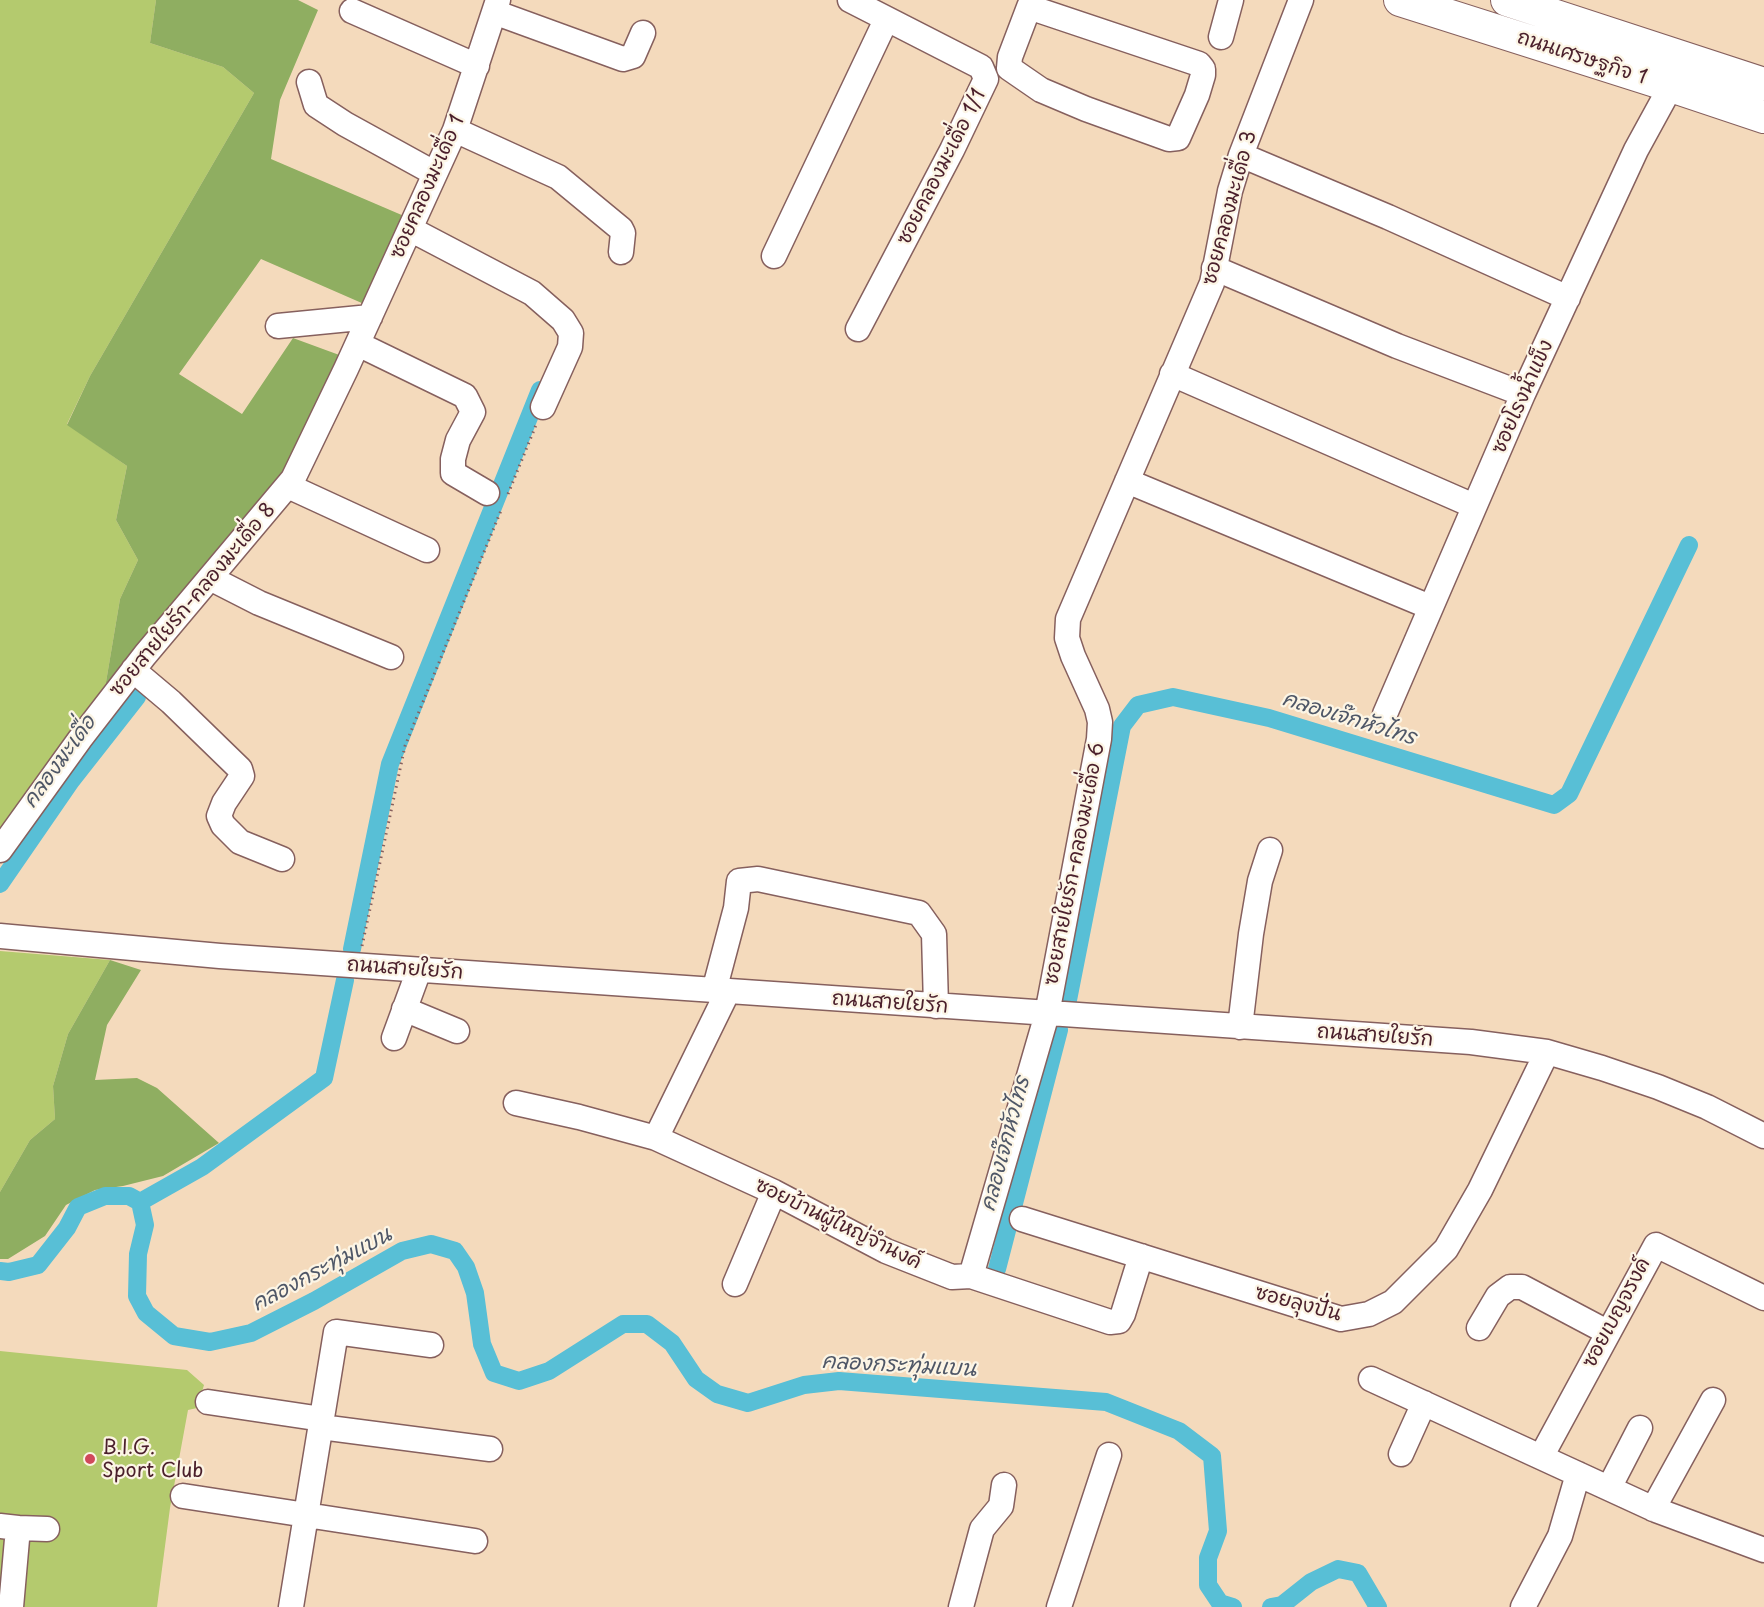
<!DOCTYPE html>
<html>
<head>
<meta charset="utf-8">
<style>
	body { margin:0 }
	canvas { display:block; background:#f4dabc }
</style>
</head>
<body>
<canvas width="1764" height="1607"></canvas>
<script>
const ctx = document.querySelector('canvas').getContext('2d');
ctx.lineJoin = 'round';
function fillPath(path, color) {
  ctx.fillStyle = color;
  ctx.fill(path, 'evenodd');
}
function poly(rows) {
  const path = new Path2D();
  for (const r of rows) {
    path.moveTo(r[0], r[1]);
    for (let i = 2; i < r.length; i += 2) path.lineTo(r[i], r[i + 1]);
  }
  return path;
}
function trace(path, color, width, dash) {
  ctx.strokeStyle = color;
  ctx.lineWidth = width;
  ctx.lineCap = dash ? 'butt' : 'round';
  ctx.setLineDash(dash || []);
  ctx.stroke(path);
}
function drawText(font, color, halo, rows, align = 'center') {
  ctx.font = font + ' "Playpen Sans","Playpen Sans Thai",sans-serif';
  ctx.lineWidth = 4.5;
  ctx.setLineDash([]);
  ctx.textBaseline = 'middle';
  ctx.strokeStyle = halo;
  ctx.fillStyle = color;
  for (const [text, x, y, turn = 0] of rows) {
    ctx.save();
    ctx.translate(x, y);
    ctx.rotate((+turn || 0) * Math.PI / 180);
    ctx.textAlign = isNaN(turn) ? turn : align;
    if (halo) ctx.strokeText(text, 0, 0);
    ctx.fillText(text, 0, 0);
    ctx.restore();
  }
}
const green = poly([
	[0,0,156,0,150,43,223,67,254,93,90,376,67,424,127,466,116,520,138,560,120,599,105,688,0,835],
	[0,951,110,960,68,1034,53,1086,55,1119,30,1140,0,1192],
	[0,1351,187,1370,204,1385,197,1408,188,1410,170,1508,157,1607,0,1607]
]);
const forest = poly([
	[156,0,298,0,318,10,280,100,271,159,404,216,364,304,261,259,179,374,242,414,293,338,342,356,286,472,105,688,120,599,138,560,116,520,127,466,67,425,90,376,254,93,223,67,150,43],
	[110,960,141,970,107,1025,95,1080,137,1078,157,1088,219,1143,163,1176,123,1186,95,1190,66,1205,45,1236,8,1259,0,1259,0,1192,30,1140,55,1119,53,1086,68,1034]
]);
const canal = poly([
	[0,884,71,781,137,697],
	[352,949,390,764,540,390],
	[1068,1000,1122,726,1138,705,1173,697,1269,718,1554,805,1569,794,1689,545],
	[140,1202,202,1167,324,1078,345,980],
	[997,1269,1059,1030],
	[0,1271,9,1272,38,1265,67,1228,78,1207,105,1196,129,1196,140,1202,145,1225,138,1254,137,1296,146,1313,174,1336,210,1342,251,1333,314,1301,402,1251,431,1244,455,1251,466,1267,475,1293,482,1344,494,1373,519,1381,549,1371,623,1324,647,1324,672,1343,696,1379,717,1394,748,1403,804,1385,839,1381,1106,1402,1179,1431,1212,1456,1218,1531,1208,1558,1208,1585,1220,1603,1233,1607],
	[1271,1607,1282,1605,1311,1582,1338,1569,1358,1573,1378,1607]
]);
const path = poly([
	[508,494,536,425],
	[362,946,405,746,502,508]
]);
const minor = poly([
	[850,0,981,67,986,79,952,150,858,329],
	[1029,7,1199,64,1203,69,1203,75,1197,95,1178,138,1169,139,1086,109,1041,90,1009,68,1010,57,1029,7,1032,0],
	[352,11,477,66],
	[494,12,623,59,633,56,643,33],
	[1221,37,1231,0],
	[309,82,316,105,345,124,434,173],
	[455,130,558,177,621,229,623,233,621,252],
	[1241,155,1388,217,1568,298],
	[410,229,532,293,563,320,571,333,570,347,543,407],
	[774,256,886,20],
	[1214,268,1397,346,1523,394],
	[278,326,370,317],
	[358,344,465,396,473,412,458,440,453,459,453,473,487,493],
	[1172,374,1474,506],
	[1127,481,1430,607],
	[288,486,427,550],
	[210,578,259,603,391,657],
	[133,670,171,702,240,769,242,776,224,803,219,816,223,825,240,842,282,859],
	[1385,714,1523,394,1636,150,1671,86],
	[0,850,80,739,145,655,293,479,346,369,455,130,498,0],
	[0,936,220,956,1471,1042,1547,1052,1602,1068,1658,1087,1707,1107,1764,1136],
	[714,991,736,908,739,881,758,879,919,913,934,934,936,1006],
	[404,1009,457,1031],
	[1240,1027,1251,934,1260,881,1270,850],
	[394,1038,419,970],
	[516,1103,579,1117,656,1138,774,1192,886,1251,952,1277,971,1276,1047,1014,1099,739,1100,722,1097,709,1073,656,1067,638,1068,619,1212,283,1230,191,1241,155,1301,0],
	[656,1138,728,991],
	[1022,1219,1341,1319,1369,1314,1393,1302,1446,1249,1480,1190,1547,1052],
	[971,1276,1110,1322,1119,1321,1123,1314,1141,1256],
	[735,1284,774,1192],
	[1479,1328,1498,1296,1510,1287,1522,1287,1607,1332],
	[1371,1379,1656,1510,1764,1550],
	[208,1402,322,1419],
	[321,1427,490,1449],
	[1401,1454,1424,1403],
	[1541,1457,1656,1245,1764,1298],
	[1609,1488,1640,1428],
	[183,1496,475,1541],
	[1653,1509,1713,1400],
	[0,1526,18,1528,11,1607],
	[18,1528,47,1529],
	[291,1607,336,1332,431,1345],
	[961,1607,982,1529,1001,1506,1004,1485],
	[1059,1607,1109,1455],
	[1523,1607,1560,1536,1578,1474]
]);
const major = poly([
	[1400,0,1671,86,1764,117],
	[1507,0,1764,84]
]);
const markers = [
	[90,1459,6,"#d1495b"]
];
const streetNames = [
	["ถนนเศรษฐกิจ 1",1582,58,18],
	["ซอยคลองมะเดื่อ 1/1",942,167,-63],
	["ซอยคลองมะเดื่อ 1",428,187,-66],
	["ซอยคลองมะเดื่อ 3",1230,208,-75],
	["ซอยโรงน้ำแข็ง",1523,397,-66],
	["ซอยสายใยรัก-คลองมะเดื่อ 8",193,600,-50],
	["ซอยสายใยรัก-คลองมะเดื่อ 6",1075,864,-79],
	["ถนนสายใยรัก",405,969,4],
	["ถนนสายใยรัก",890,1003,4],
	["ถนนสายใยรัก",1375,1036,4],
	["ซอยบ้านผู้ใหญ่จำนงค์",838,1224,26],
	["ซอยลุงปั่น",1298,1304,15],
	["ซอยเบญจรงค์",1617,1313,-62]
];
const poiNames = [
	["B.I.G.",102,1448],
	["Sport Club",102,1471]
];
const waterNames = [
	["คลองเจ๊กหัวไทร",1349,719,17],
	["คลองมะเดื่อ",60,762,-54],
	["คลองเจ๊กหัวไทร",1006,1144,-75],
	["คลองกระทุ่มแบน",322,1270,-28],
	["คลองกระทุ่มแบน",899,1366,3]
];
fillPath(green, '#b4ca6e');
fillPath(forest, '#8fae61');
trace(canal, '#58bfd6', 18);
trace(minor, '#86605e', 27);
trace(major, '#86605e', 34);
trace(path, '#86605e', 3, [1.5, 4.5]);
trace(minor, '#fff', 24);
trace(major, '#fff', 32);
for (const [x, y, r, color] of markers) {
  const dot = new Path2D();
  dot.arc(x, y, r, 0, 2 * Math.PI);
  ctx.fillStyle = color;
  ctx.fill(dot);
  trace(dot, '#fcf5e5', 2);
}
drawText('20px', '#4a1f2b', '#fcf5e5', streetNames);
drawText('20px', '#4a1f2b', '#fcf5e5', poiNames, 'left');
drawText('italic 21px', '#4f5767', '#fcf5e5', waterNames);
</script>
</body>
</html>
